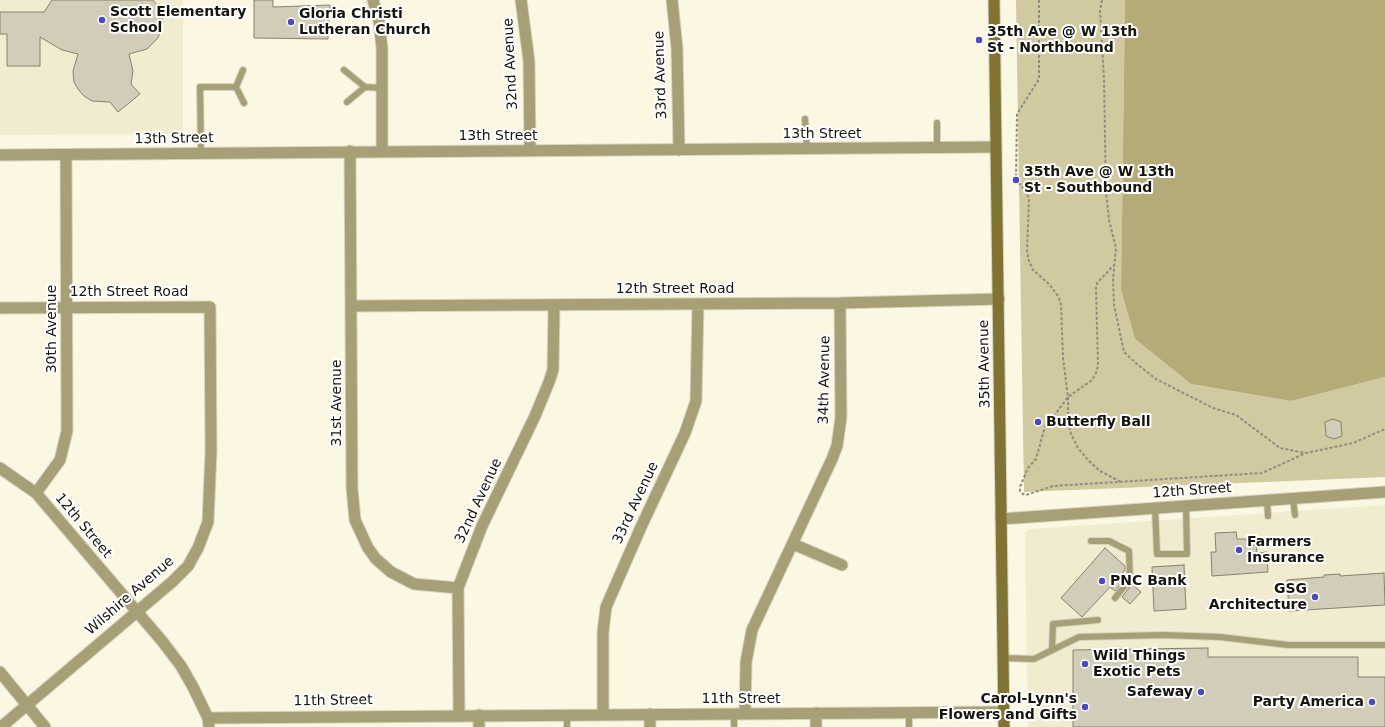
<!DOCTYPE html>
<html>
<head>
<meta charset="utf-8">
<style>
	body { margin:0 }
	canvas { display:block; background:#fbf7e2 }
</style>
</head>
<body>
<canvas width="1385" height="727"></canvas>
<script>
const ctx = document.querySelector('canvas').getContext('2d');
ctx.lineJoin = 'round';
function fillPath(path, color) {
  ctx.fillStyle = color;
  ctx.fill(path, 'evenodd');
}
function poly(rows) {
  const path = new Path2D();
  for (const r of rows) {
    path.moveTo(r[0], r[1]);
    for (let i = 2; i < r.length; i += 2) path.lineTo(r[i], r[i + 1]);
  }
  return path;
}
function trace(path, color, width, dash) {
  ctx.strokeStyle = color;
  ctx.lineWidth = width;
  ctx.lineCap = dash ? 'butt' : 'round';
  ctx.setLineDash(dash || []);
  ctx.stroke(path);
}
function drawText(font, color, halo, rows, align = 'center') {
  ctx.font = font + ' "DejaVu Sans",sans-serif';
  ctx.lineWidth = 4;
  ctx.setLineDash([]);
  ctx.textBaseline = 'middle';
  ctx.strokeStyle = halo;
  ctx.fillStyle = color;
  for (const [text, x, y, turn = 0] of rows) {
    ctx.save();
    ctx.translate(x, y);
    ctx.rotate((+turn || 0) * Math.PI / 180);
    ctx.textAlign = isNaN(turn) ? turn : align;
    if (halo) ctx.strokeText(text, 0, 0);
    ctx.fillText(text, 0, 0);
    ctx.restore();
  }
}
const built = poly([
	[0,0,183,0,183,134,0,135],
	[1385,505,1385,727,1028,727,1025,533,1031,529]
]);
const green = poly([
	[1016,0,1125,0,1121,290,1135,339,1191,384,1291,401,1385,377,1385,477,1024,492]
]);
const water = poly([
	[1125,0,1385,0,1385,377,1291,401,1191,384,1135,339,1121,290]
]);
const building = poly([
	[52,0,153,0,158,6,163,22,158,38,147,49,129,54,133,71,131,84,140,94,118,112,110,102,92,101,84,96,78,89,74,82,73,71,78,54,62,50,40,37,40,66,7,66,7,34,0,34,0,12,44,12,52,0],
	[254,0,273,0,273,7,330,5,328,39,254,38,254,0],
	[1333,419,1341,422,1342,436,1334,439,1326,436,1325,422,1333,419],
	[1236,532,1237,539,1246,539,1247,546,1256,545,1257,553,1267,552,1268,572,1212,576,1211,552,1216,552,1215,533,1236,532],
	[1105,548,1125,566,1125,570,1121,575,1125,578,1115,591,1110,587,1082,617,1061,598,1105,548],
	[1184,565,1186,609,1154,611,1152,567,1184,565],
	[1384,573,1385,605,1289,611,1287,580,1324,577,1324,575,1340,574,1340,576,1384,573],
	[1132,584,1141,592,1130,604,1122,597,1132,584],
	[1208,648,1208,657,1358,657,1358,677,1385,677,1385,727,1073,727,1073,650,1208,648]
]);
const path = poly([
	[1039,0,1039,79,1017,114,1016,180,1025,190,1029,198,1027,252,1029,261,1033,270,1049,284,1058,296,1061,304,1063,358,1068,397,1068,421,1071,434,1078,448,1089,461,1100,471,1121,482],
	[1102,0,1100,11,1104,79,1106,192,1109,220,1116,248,1113,279,1114,305,1124,352,1138,365,1156,379,1213,408,1236,415,1280,448,1305,453],
	[1115,264,1097,283,1096,288,1098,366,1096,373,1092,380,1068,397,1054,416,1046,423,1036,459,1028,468,1020,487,1020,491,1023,494,1026,495,1053,486,1262,473,1306,453,1353,443,1385,429]
]);
const service = poly([
	[344,70,365,87,382,88],
	[236,87,243,70],
	[347,102,365,87],
	[805,119,807,149],
	[937,123,937,148],
	[201,154,200,87,236,87,244,103],
	[1293,499,1295,515],
	[1267,500,1268,516],
	[1155,508,1157,554,1187,554,1186,506],
	[1091,541,1109,541,1129,551,1130,579,1115,598],
	[1052,650,1053,624,1098,620],
	[1003,658,1034,659,1079,637,1163,635,1220,637,1288,645,1385,645],
	[909,713,909,727],
	[734,714,734,727],
	[567,727,567,715]
]);
const minor = poly([
	[373,0,379,21,382,48,382,151],
	[521,0,529,61,530,150],
	[672,0,677,48,679,150],
	[350,151,352,488,355,520,368,548,376,559,391,572,414,584,458,588],
	[351,306,840,303,999,299],
	[0,308,210,307,211,451,208,522,198,548,188,566,172,582,1,727],
	[0,468,36,493,162,641,181,666,193,687,208,718,209,727],
	[36,493,60,460,67,431,66,156],
	[1001,519,1385,492],
	[793,544,842,565],
	[0,672,45,727],
	[816,713,816,727],
	[603,714,603,632,606,607,641,527,685,433,696,401,698,304],
	[650,714,650,727],
	[745,714,746,662,752,630,832,459,837,446,841,417,840,303],
	[459,715,458,588,482,526,535,416,549,382,553,370,554,305],
	[479,715,479,727],
	[208,718,1004,712]
]);
const tertiary = poly([
	[0,155,996,147]
]);
const secondary = poly([
	[994,0,1004,727]
]);
const markers = [
	[102,20,4,"#4c49bf"],
	[291,22,4,"#4c49bf"],
	[979,40,4,"#4c49bf"],
	[1016,180,4,"#4c49bf"],
	[1038,422,4,"#4c49bf"],
	[1239,550,4,"#4c49bf"],
	[1102,581,4,"#4c49bf"],
	[1315,597,4,"#4c49bf"],
	[1085,664,4,"#4c49bf"],
	[1201,692,4,"#4c49bf"],
	[1372,702,4,"#4c49bf"],
	[1085,707,4,"#4c49bf"]
];
const poiNames = [
	["Scott Elementary",110,12],
	["School",110,28],
	["Gloria Christi",299,14],
	["Lutheran Church",299,30],
	["35th Ave @ W 13th",987,32],
	["St - Northbound",987,48],
	["35th Ave @ W 13th",1024,172],
	["St - Southbound",1024,188],
	["Butterfly Ball",1046,422],
	["Farmers",1247,542],
	["Insurance",1247,558],
	["PNC Bank",1110,581],
	["GSG",1307,589,"right"],
	["Architecture",1307,605,"right"],
	["Wild Things",1093,656],
	["Exotic Pets",1093,672],
	["Safeway",1193,692,"right"],
	["Carol-Lynn's",1077,699,"right"],
	["Flowers and Gifts",1077,715,"right"],
	["Party America",1364,702,"right"]
];
const streetNames = [
	["32nd Avenue",511,64,-93],
	["33rd Avenue",661,75,-92],
	["13th Street",822,134],
	["13th Street",498,136],
	["13th Street",174,139,-1],
	["12th Street Road",675,289],
	["12th Street Road",129,292],
	["30th Avenue",52,329,-90],
	["35th Avenue",985,364,-91],
	["34th Avenue",825,380,-89],
	["31st Avenue",337,403,-90],
	["12th Street",1192,491,-4],
	["32nd Avenue",479,501,-65],
	["33rd Avenue",636,503,-65],
	["12th Street",83,526,50],
	["Wilshire Avenue",130,596,-41],
	["11th Street",741,699],
	["11th Street",333,701,-1]
];
fillPath(built, '#f1ebcf');
fillPath(green, '#d1c9a0');
fillPath(water, '#b5ab79');
fillPath(building, '#d1cdb9');
trace(building, '#86826f', 1);
trace(service, '#d6d3c0', 8);
trace(minor, '#d6d3c0', 13);
trace(tertiary, '#d6d3c0', 13);
trace(secondary, '#d6d3c0', 13);
trace(path, '#908d7e', 2, [3, 2]);
trace(service, '#a79f75', 6);
trace(minor, '#a79f75', 11);
trace(tertiary, '#a79f75', 11);
trace(secondary, '#817433', 11);
for (const [x, y, r, color] of markers) {
  const dot = new Path2D();
  dot.arc(x, y, r, 0, 2 * Math.PI);
  ctx.fillStyle = color;
  ctx.fill(dot);
  trace(dot, '#fff', 1.5);
}
drawText('bold 14px', '#16140d', '#fff', poiNames, 'left');
drawText('14px', '#16140d', '#fff', streetNames);
</script>
</body>
</html>
